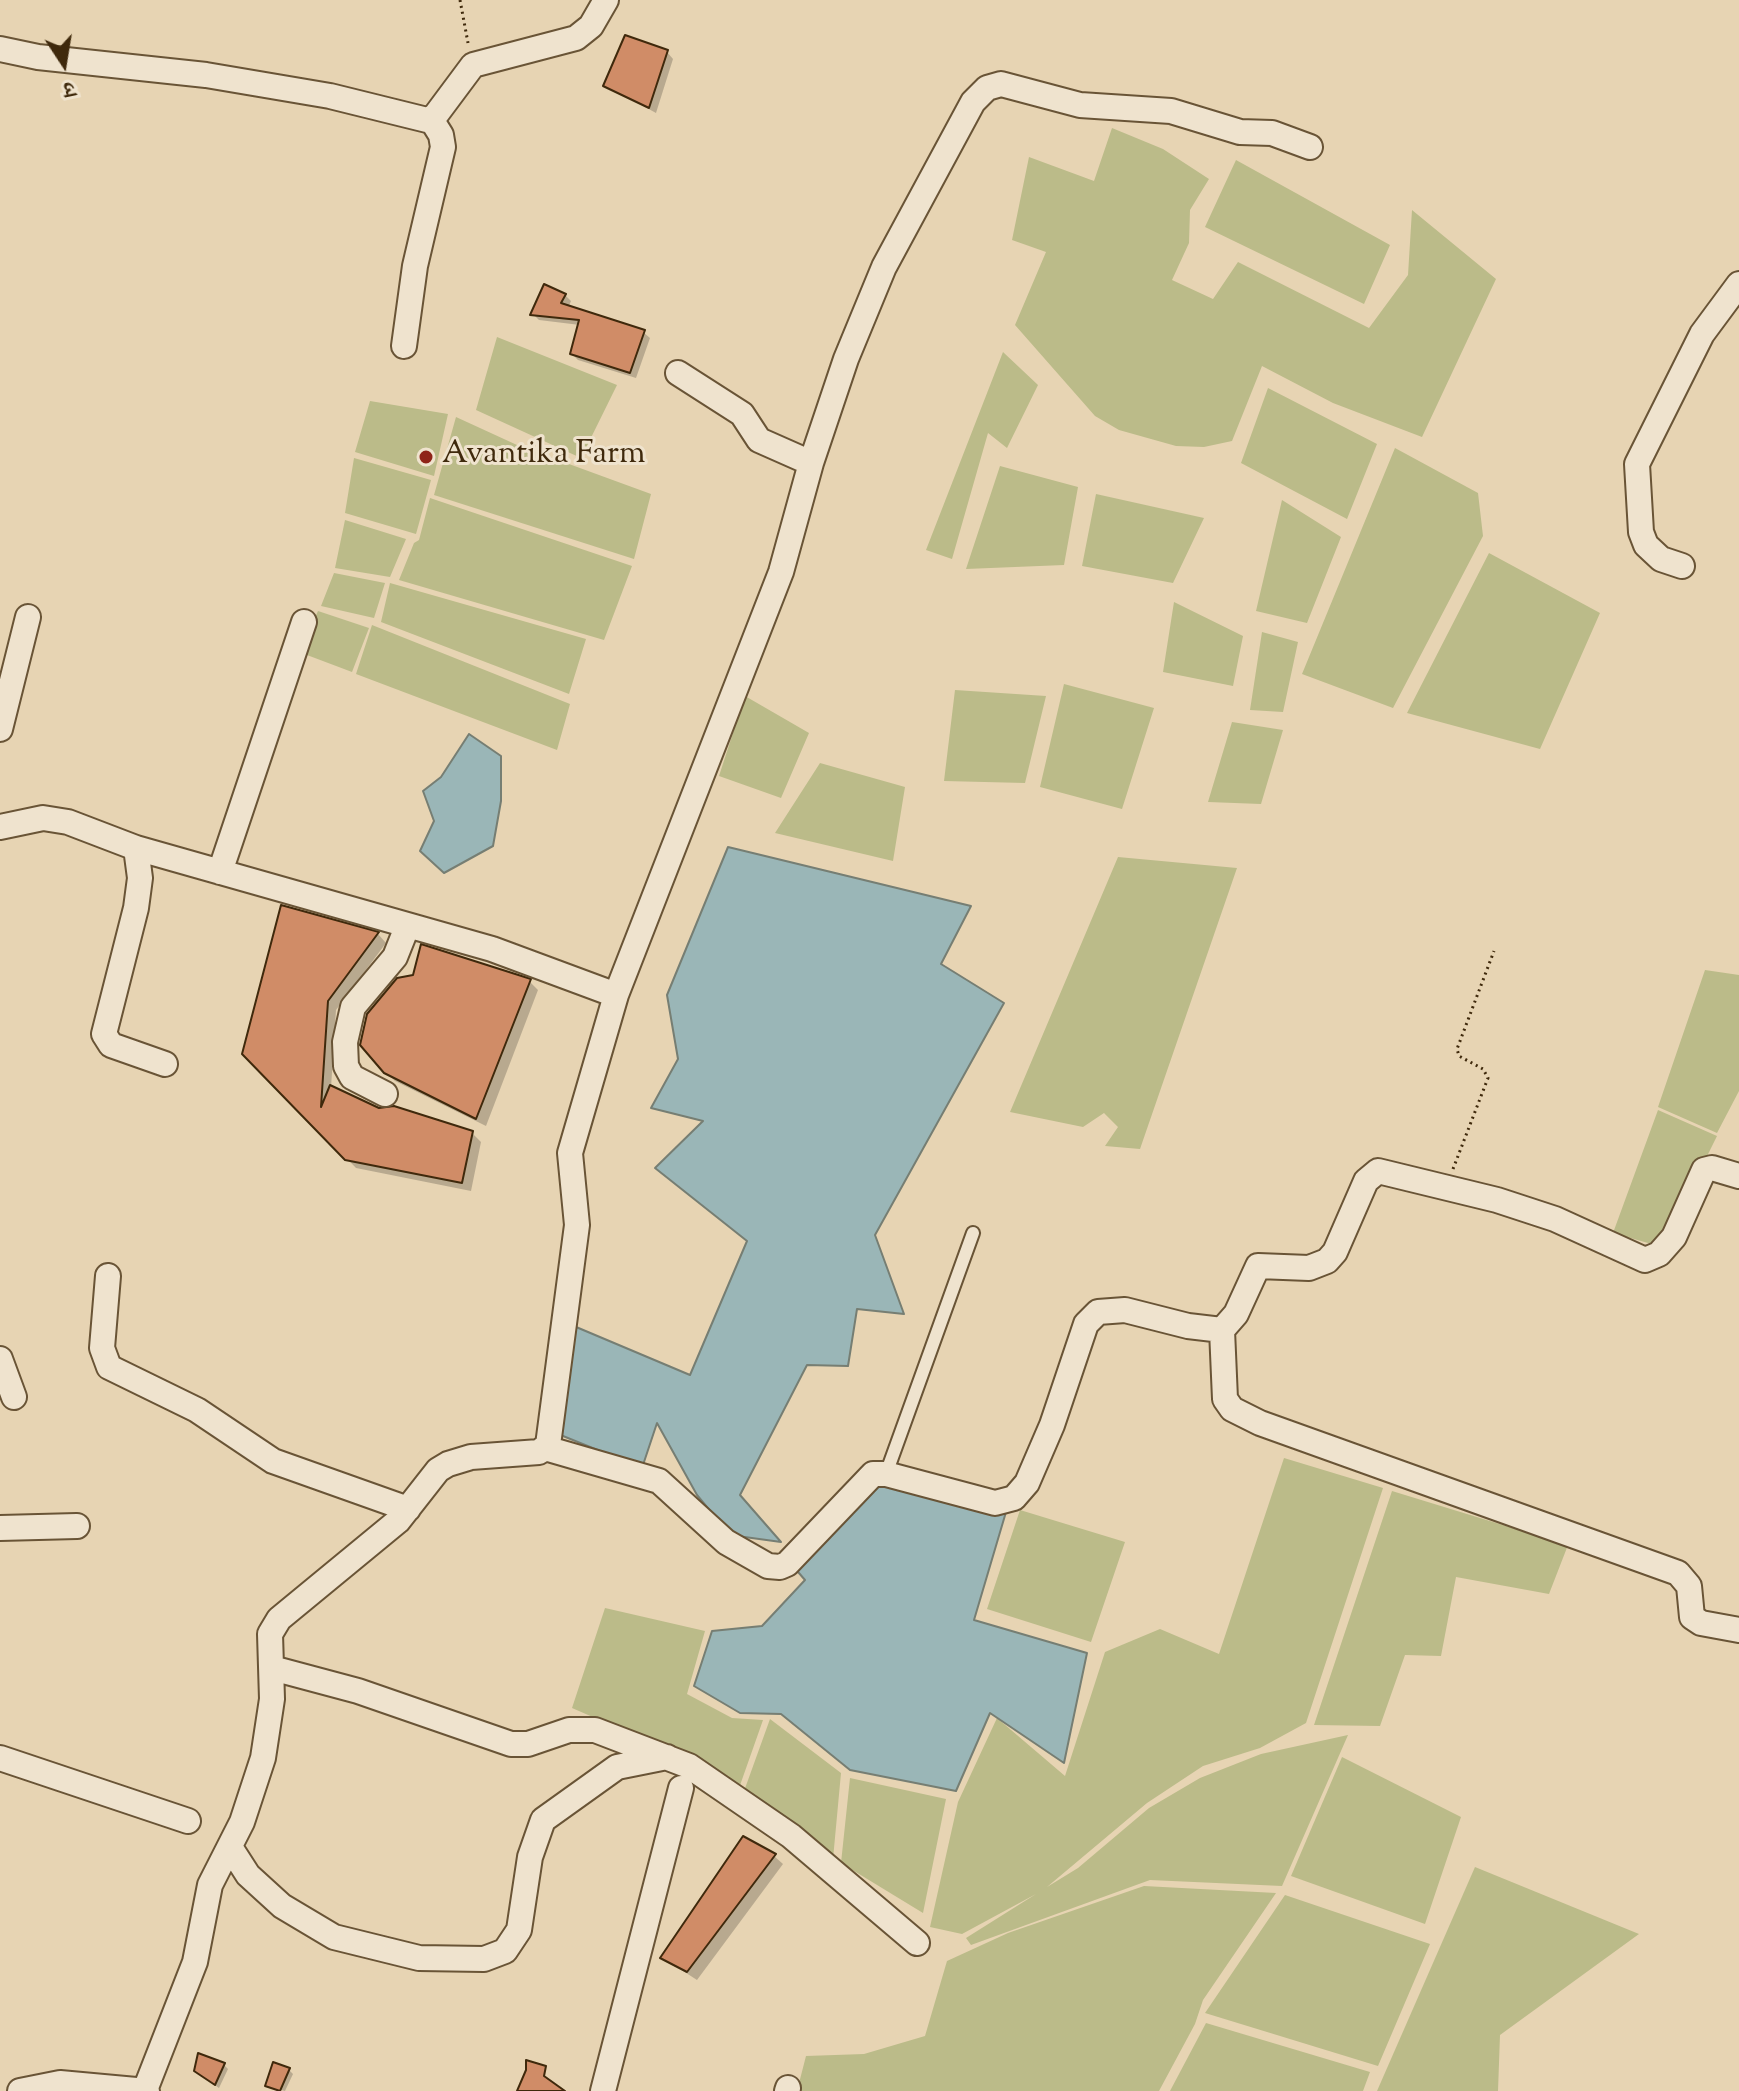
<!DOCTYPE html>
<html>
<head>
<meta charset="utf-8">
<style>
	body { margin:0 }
	#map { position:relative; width:1739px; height:2091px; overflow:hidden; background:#e7d4b3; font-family:"Sorts Mill Goudy","Noto Serif Devanagari",serif }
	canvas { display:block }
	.north { position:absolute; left:24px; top:24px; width:80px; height:80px; -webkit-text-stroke:6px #efe3ce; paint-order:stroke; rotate:168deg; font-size:22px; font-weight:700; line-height:32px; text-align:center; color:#3f290c }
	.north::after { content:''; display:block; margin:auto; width:28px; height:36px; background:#3f290c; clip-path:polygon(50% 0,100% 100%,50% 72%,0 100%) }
</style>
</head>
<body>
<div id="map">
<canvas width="1739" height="2091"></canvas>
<div class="north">उ</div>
</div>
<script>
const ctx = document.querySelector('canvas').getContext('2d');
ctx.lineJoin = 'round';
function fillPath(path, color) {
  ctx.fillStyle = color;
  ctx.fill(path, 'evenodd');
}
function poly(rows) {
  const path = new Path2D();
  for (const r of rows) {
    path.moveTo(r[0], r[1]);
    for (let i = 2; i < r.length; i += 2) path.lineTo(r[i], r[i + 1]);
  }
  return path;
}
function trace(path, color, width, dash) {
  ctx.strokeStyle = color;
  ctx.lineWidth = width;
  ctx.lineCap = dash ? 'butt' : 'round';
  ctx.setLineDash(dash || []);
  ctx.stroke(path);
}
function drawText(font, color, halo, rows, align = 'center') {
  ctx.font = font + ' "Sorts Mill Goudy",serif';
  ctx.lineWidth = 6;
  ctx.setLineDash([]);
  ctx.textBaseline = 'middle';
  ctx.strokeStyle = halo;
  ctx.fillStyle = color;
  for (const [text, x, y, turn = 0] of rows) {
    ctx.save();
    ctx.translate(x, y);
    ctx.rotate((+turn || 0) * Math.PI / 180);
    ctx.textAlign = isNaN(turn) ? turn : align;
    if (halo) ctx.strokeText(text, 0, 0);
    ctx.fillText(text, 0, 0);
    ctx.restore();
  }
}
const green = poly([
	[1112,128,1163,149,1209,179,1190,210,1189,243,1172,280,1213,299,1238,262,1369,328,1408,275,1412,210,1496,279,1422,437,1333,403,1262,366,1232,441,1204,447,1176,446,1119,430,1095,416,1015,325,1046,252,1012,240,1029,157,1094,181],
	[1236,160,1390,245,1364,304,1205,227],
	[497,337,617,385,581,458,476,410],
	[1003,352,1038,385,1007,448,988,433,952,559,926,550],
	[1268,388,1377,444,1347,519,1241,463],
	[370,401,448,414,434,476,355,452],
	[456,417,517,445,651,494,634,559,434,495],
	[1395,448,1478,493,1483,536,1393,708,1302,674],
	[354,458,431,480,416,534,345,513],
	[1000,466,1078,487,1064,565,966,569],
	[1096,494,1204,518,1173,583,1082,566],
	[430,498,632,566,604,640,399,580,414,543,419,540],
	[1282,500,1341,537,1307,623,1256,611],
	[345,520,406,539,390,577,335,568],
	[1489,553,1600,613,1540,749,1407,713],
	[334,573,385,583,374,618,321,606],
	[390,583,586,639,569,694,381,622],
	[1174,602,1243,636,1233,686,1163,672],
	[318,611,369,628,352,672,299,652],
	[372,625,570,704,557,750,356,674],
	[1262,632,1298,642,1283,712,1250,710],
	[1064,684,1154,708,1122,809,1040,787],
	[955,690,1046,696,1025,783,944,781],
	[745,696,809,733,781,798,719,776],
	[1232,722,1283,730,1261,804,1208,802],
	[820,763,905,787,893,861,775,833],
	[1118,857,1237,868,1140,1149,1105,1146,1118,1127,1104,1113,1083,1127,1010,1112],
	[1705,970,1739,975,1739,1091,1717,1133,1658,1107],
	[1658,1110,1717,1136,1662,1247,1613,1233],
	[1284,1458,1383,1488,1306,1723,1260,1748,1203,1766,1147,1803,1047,1887,1078,1868,1149,1808,1200,1778,1261,1754,1348,1735,1282,1886,1150,1880,971,1945,966,1938,1036,1894,962,1934,930,1927,958,1802,997,1718,1065,1776,1105,1652,1160,1629,1219,1654],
	[1392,1491,1568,1545,1549,1594,1456,1577,1441,1656,1405,1655,1380,1726,1314,1725],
	[1020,1510,1125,1542,1091,1642,987,1609],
	[605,1608,705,1631,687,1694,732,1718,763,1720,738,1791,648,1741,572,1708],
	[770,1719,841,1773,833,1859,743,1794],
	[1342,1757,1461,1817,1425,1924,1291,1876],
	[850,1778,946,1799,923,1913,841,1863],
	[1475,1867,1639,1934,1500,2035,1498,2091,1377,2091],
	[1144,1886,1276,1893,1203,2000,1195,2024,1159,2091,797,2091,806,2056,864,2054,925,2036,947,1961,1008,1933],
	[1285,1895,1430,1944,1378,2066,1205,2013],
	[1206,2023,1370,2072,1363,2091,1170,2091]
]);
const water = poly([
	[469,734,501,756,501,801,493,846,444,873,420,851,434,821,423,791,441,777,469,734],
	[728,847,971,906,941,964,1004,1003,875,1235,904,1314,857,1309,848,1366,807,1365,740,1495,781,1542,730,1535,697,1495,657,1423,642,1468,558,1434,569,1324,690,1375,747,1241,655,1168,703,1121,651,1108,678,1059,667,995,728,847],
	[873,1476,1006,1512,974,1620,1087,1653,1064,1763,990,1713,956,1791,850,1770,781,1714,740,1713,694,1686,712,1631,762,1626,805,1580,792,1565,873,1476]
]);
const shadow = poly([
	[667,52,673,59,656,113,605,85],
	[565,295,571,301,568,308,643,332,650,338,636,378,578,360,572,354,580,325,539,320,533,314],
	[282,907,378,934,386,943,336,1010,331,1088,379,1110,472,1133,481,1142,471,1191,356,1168,245,1053],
	[529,981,538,990,486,1126,395,1081,385,1071],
	[774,1856,783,1864,697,1980,663,1958],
	[224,2065,228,2069,219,2088,200,2075],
	[289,2070,293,2074,285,2091,267,2086]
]);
const building = poly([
	[625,35,668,50,649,108,603,86,625,35],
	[544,284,566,294,561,303,645,330,630,373,570,354,579,320,530,315,544,284],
	[281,905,379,932,328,1001,321,1107,330,1085,379,1108,394,1106,473,1131,462,1183,345,1160,242,1054,281,905],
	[421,944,531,979,476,1119,384,1073,360,1045,367,1014,397,978,413,975,421,944],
	[743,1836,776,1854,687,1972,660,1958,743,1836],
	[198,2053,225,2063,215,2085,194,2071,198,2053],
	[526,2060,546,2066,544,2076,565,2091,517,2091,526,2070,526,2060],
	[273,2062,290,2068,280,2091,265,2086,273,2062]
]);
const path = poly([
	[460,0,468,43],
	[1453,1169,1488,1078,1483,1069,1459,1056,1457,1049,1494,951]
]);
const lane = poly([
	[886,1474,973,1233]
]);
const street = poly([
	[0,49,38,57,206,75,330,96,427,120,435,116,473,65,576,38,591,26,606,0],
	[404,346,415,266,443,147,441,135,431,119],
	[678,373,742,414,759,440,811,463],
	[1682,566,1661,559,1646,545,1641,532,1637,464,1702,334,1739,284],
	[0,729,28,617],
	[0,827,43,818,68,822,136,848,492,949,616,995],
	[136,848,140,878,136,908,104,1034,111,1045,165,1064],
	[220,872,304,622],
	[385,1094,352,1077,346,1066,345,1042,353,1007,395,957,407,927],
	[108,1276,102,1348,109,1367,197,1410,273,1461,408,1509],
	[1222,1330,1236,1314,1258,1266,1309,1268,1327,1261,1335,1252,1366,1181,1378,1171,1497,1200,1555,1219,1645,1260,1659,1254,1674,1237,1704,1170,1712,1168,1739,1176],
	[0,1359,14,1397],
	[545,1448,659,1481,726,1542,768,1566,780,1567,787,1564,873,1474,886,1474,995,1503,1014,1498,1027,1483,1052,1425,1086,1324,1098,1312,1125,1310,1188,1326,1222,1330,1225,1399,1232,1409,1260,1423,1678,1573,1689,1586,1692,1617,1701,1623,1739,1630],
	[0,1528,77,1526],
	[272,1668,358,1691,511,1744,528,1744,569,1730,595,1730,689,1766,791,1836,917,1943],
	[0,1758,188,1821],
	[230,1847,248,1875,282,1906,334,1937,419,1958,484,1959,505,1951,519,1930,530,1857,543,1820,617,1767,667,1757],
	[145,2090,195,1962,210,1885,242,1822,263,1758,272,1699,270,1634,279,1619,398,1521,438,1470,448,1464,471,1457,539,1452,548,1445,577,1225,570,1153,616,995,781,572,811,463,846,359,884,267,973,102,987,88,1001,84,1080,105,1171,111,1240,132,1272,133,1310,147],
	[20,2091,60,2083,147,2091],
	[603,2091,681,1788],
	[787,2091,788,2088]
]);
const markers = [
	[426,457,8,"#8f2418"]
];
const poiNames = [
	["Avantika Farm",442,457]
];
fillPath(green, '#bbbb89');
fillPath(water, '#9ab6b7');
trace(water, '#767e73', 2);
fillPath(shadow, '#0003');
fillPath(building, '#d08c67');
trace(building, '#3f290c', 2);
trace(lane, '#695436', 16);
trace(street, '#695436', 28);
trace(path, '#3f290c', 3, [2, 4]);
trace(lane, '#efe3ce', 12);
trace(street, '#efe3ce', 24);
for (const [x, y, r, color] of markers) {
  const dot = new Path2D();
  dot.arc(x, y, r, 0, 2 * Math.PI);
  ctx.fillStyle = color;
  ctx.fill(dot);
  trace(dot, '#efe3ce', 3);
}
drawText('32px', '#3f290c', '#efe3ce', poiNames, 'left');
</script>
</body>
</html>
